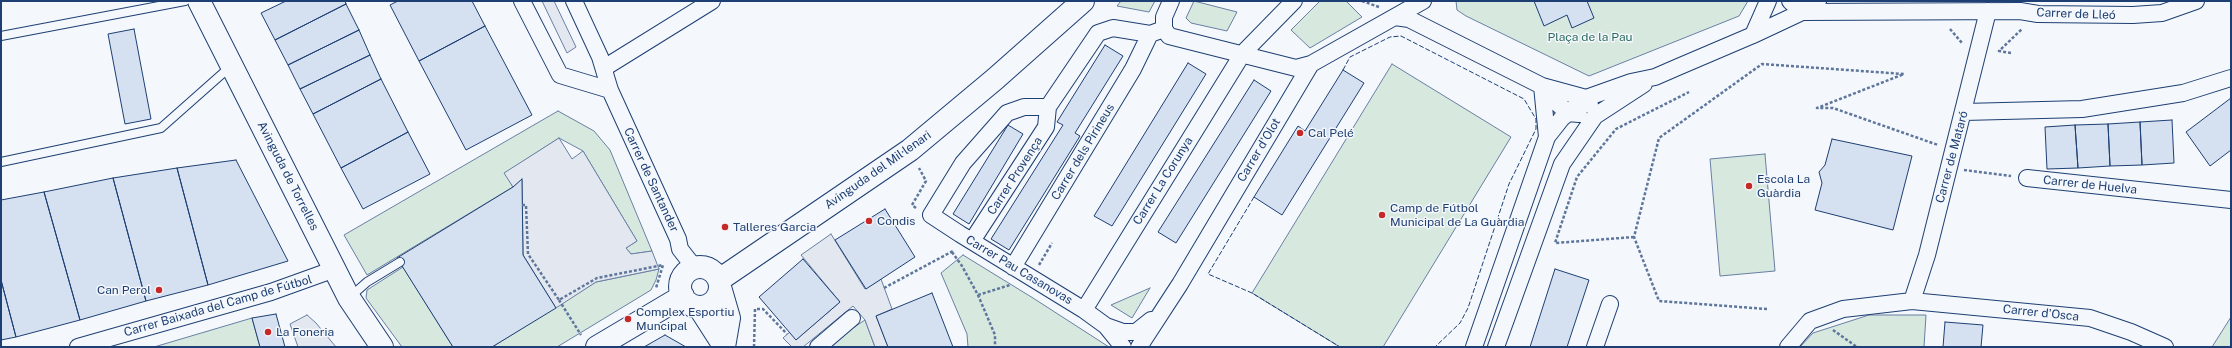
<!DOCTYPE html>
<html>
<head>
<meta charset="utf-8">
<style>
	body { margin:0 }
	#map { position:relative; width:2232px; height:348px; overflow:hidden; background:#f4f7fb; font-family:"Public Sans",sans-serif }
	canvas { display:block }
	.frame { position:absolute; inset:0; border:2px solid #1d3f73; pointer-events:none }
</style>
</head>
<body>
<div id="map">
<canvas width="2232" height="348"></canvas>
<div class="frame"></div>
</div>
<script>
const ctx = document.querySelector('canvas').getContext('2d');
ctx.lineJoin = 'round';
function fillPath(path, color) {
  ctx.fillStyle = color;
  ctx.fill(path, 'evenodd');
}
function poly(rows) {
  const path = new Path2D();
  for (const r of rows) {
    if (r.length === 3) {
      path.moveTo(r[0] + r[2], r[1]);
      path.arc(r[0], r[1], r[2], 0, 2 * Math.PI);
      continue;
    }
    path.moveTo(r[0], r[1]);
    for (let i = 2; i < r.length; i += 2) path.lineTo(r[i], r[i + 1]);
  }
  return path;
}
function trace(path, color, width, dash) {
  ctx.strokeStyle = color;
  ctx.lineWidth = width;
  ctx.lineCap = dash ? 'butt' : 'round';
  ctx.setLineDash(dash || []);
  ctx.stroke(path);
}
function drawText(font, color, halo, rows, align = 'center') {
  ctx.font = font + ' "Public Sans",sans-serif';
  ctx.lineWidth = 3;
  ctx.setLineDash([]);
  ctx.textBaseline = 'middle';
  ctx.strokeStyle = halo;
  ctx.fillStyle = color;
  for (const [text, x, y, turn = 0] of rows) {
    ctx.save();
    ctx.translate(x, y);
    ctx.rotate((+turn || 0) * Math.PI / 180);
    ctx.textAlign = isNaN(turn) ? turn : align;
    if (halo) ctx.strokeText(text, 0, 0);
    ctx.fillText(text, 0, 0);
    ctx.restore();
  }
}
const green = poly([
	[1121,1,1155,1,1149,12,1117,6,1121,1],
	[1194,1,1237,12,1227,31,1191,23,1186,18,1194,1],
	[1320,1,1346,1,1362,17,1310,48,1291,30,1320,1],
	[1456,1,1748,1,1739,16,1589,76,1466,16,1457,10,1456,1],
	[1392,64,1511,137,1383,347,1340,347,1252,293,1392,64],
	[558,111,594,131,610,150,652,251,631,254,626,248,637,241,583,151,559,138,505,173,513,187,367,275,344,235,558,111],
	[1765,154,1775,271,1720,276,1710,159,1765,154],
	[963,255,1033,298,1109,347,968,347,967,334,941,273,963,255],
	[403,267,453,347,402,347,366,298,367,290,403,267],
	[659,269,656,280,651,290,557,347,492,347,596,282,659,269],
	[1150,288,1132,318,1111,305,1150,288],
	[1869,315,1926,315,1924,347,1800,347,1813,333,1869,315],
	[2231,317,2231,347,2212,347,2231,317],
	[252,318,260,347,154,347,252,318],
	[865,320,875,347,824,347,865,320]
]);
const parking = poly([
	[542,1,554,1,576,47,567,53,542,1],
	[559,138,572,159,583,151,637,241,626,248,631,254,652,251,659,269,596,282,556,308,523,255,522,180,513,187,504,173,559,138],
	[831,234,865,289,881,279,892,309,876,316,888,347,875,347,865,320,853,306,803,347,792,347,783,338,790,332,797,339,840,302,801,255,831,234],
	[307,315,316,323,336,347,298,347,290,324,307,315]
]);
const building = poly([
	[286,1,345,1,346,4,275,40,261,13,286,1],
	[398,1,472,1,485,26,419,61,390,5,398,1],
	[1534,1,1587,1,1594,18,1572,28,1567,15,1544,26,1534,1],
	[346,4,359,30,288,65,275,40,346,4],
	[485,26,532,115,466,150,419,61,485,26],
	[134,29,151,119,125,124,108,34,134,29],
	[359,30,370,55,300,89,288,65,359,30],
	[1105,45,1123,56,1075,133,1080,136,1009,250,991,239,1063,125,1057,122,1105,45],
	[370,55,381,79,313,114,300,89,370,55],
	[1188,63,1206,74,1112,226,1094,216,1188,63],
	[1343,70,1364,83,1282,215,1254,197,1298,126,1305,131,1343,70],
	[381,79,408,132,341,168,313,114,381,79],
	[1254,80,1271,91,1176,243,1158,232,1254,80],
	[2231,98,2231,150,2210,166,2186,132,2231,98],
	[2172,120,2174,163,2142,165,2140,122,2172,120],
	[2140,122,2142,165,2110,166,2108,124,2140,122],
	[2108,124,2110,166,2078,168,2075,125,2108,124],
	[1008,125,1023,134,969,224,953,214,1008,125],
	[2075,125,2078,168,2047,169,2045,127,2075,125],
	[408,132,430,174,363,209,341,168,408,132],
	[1832,139,1912,156,1893,230,1815,210,1822,183,1819,172,1825,165,1832,139],
	[236,160,288,261,208,285,177,168,236,160],
	[177,168,208,285,146,301,113,178,177,168],
	[113,178,146,301,80,320,44,192,113,178],
	[522,179,523,255,556,308,492,347,453,347,397,258,513,187,522,179],
	[44,192,80,320,16,337,1,280,1,200,44,192],
	[885,209,915,257,866,289,835,240,885,209],
	[803,259,840,302,796,340,759,297,803,259],
	[1555,269,1589,280,1567,347,1530,347,1555,269],
	[1,280,16,337,1,340,1,280],
	[932,293,953,347,888,347,876,316,932,293],
	[276,314,285,347,260,347,252,318,276,314],
	[1945,322,1983,325,1981,347,1943,347,1945,322],
	[665,335,686,347,644,347,665,335]
]);
const path = poly([
	[1362,1,1379,7],
	[1950,29,1962,43],
	[2011,53,1999,51,2022,29],
	[1964,170,2011,176],
	[522,205,526,205,528,254,559,300,597,278,663,265,656,288],
	[916,208,912,205,926,181,919,168],
	[1634,237,1555,243,1577,177,1616,129,1689,92],
	[952,252,962,266,978,295,995,335,995,347],
	[1039,265,1052,243],
	[884,288,953,251],
	[978,295,1010,285],
	[559,300,581,335],
	[1767,309,1659,301,1634,237,1659,138,1762,64,1904,74,1817,108,1833,108,1938,145],
	[1833,330,1857,347],
	[754,347,755,309,763,309,787,334]
]);
const lane = poly([
	[1,36,185,1],
	[1,162,161,128,231,66],
	[350,297,367,282,400,262]
]);
const street = poly([
	[522,1,560,75,610,90],
	[574,1,600,57,610,90,678,239,680,249,694,267],
	[1790,1,1802,12,2020,11,2038,14,2133,15,2162,13,2196,1],
	[1395,17,1409,19,1542,86,1586,98,1590,105],
	[1164,29,1169,36,1296,68,1311,64],
	[1164,29,1164,17,1171,1],
	[1753,35,1768,1],
	[604,68,712,1],
	[1542,86,1557,103,1568,113,1579,114],
	[1542,86,1547,137],
	[1048,107,1024,107,1007,113,963,163,931,215,960,234,1084,310,1106,326,1123,347],
	[1048,107,1098,33,1113,28,1150,34,1164,29],
	[1964,112,2082,109,2183,93,2231,78],
	[2027,178,2231,200],
	[972,241,1046,127,1048,107],
	[1013,267,1133,69,1150,34],
	[1912,301,1927,255,1988,11],
	[1084,310,1243,53,1294,1],
	[1106,326,1123,332,1136,332,1151,320],
	[78,347,271,292,335,269],
	[818,347,852,318],
	[1139,347,1180,284,1311,64,1423,1],
	[1474,347,1547,137,1562,118,1586,98,1631,82,1655,77,1678,67,1753,35,1802,12,1818,1],
	[1496,347,1562,164,1595,116,1644,84],
	[1595,347,1610,304],
	[1788,347,1810,321,1843,309,1912,301,2090,318,2131,332,2165,347]
]);
const secondary = poly([
	[199,1,349,298,382,347],
	[700,287,20],
	[719,280,910,150,995,79,1083,1],
	[720,287,729,318,724,347],
	[699,307,724,346],
	[597,347,683,296]
]);
const fence = poly([
	[1343,70,1350,57,1390,37,1401,36,1524,99,1536,119,1536,129,1509,184,1468,308,1460,323,1435,347],
	[1254,197,1208,274,1252,293,1340,347]
]);
const markers = [
	[1300,133,4,"#c62828"],
	[1749,186,4,"#c62828"],
	[1382,215,4,"#c62828"],
	[869,221,4,"#c62828"],
	[725,227,4,"#c62828"],
	[159,290,4,"#c62828"],
	[628,319,4,"#c62828"],
	[268,332,4,"#c62828"]
];
const streetNames = [
	["Carrer de Lleó",2076,14,2],
	["Carrer d'Olot",1259,150,-59],
	["Carrer dels Pirineus",1083,152,-59],
	["Carrer de Mataró",1952,157,-75],
	["Avinguda del Mil·lenari",878,170,-35],
	["Avinguda de Torrelles",288,176,63],
	["Carrer Provença",1015,176,-57],
	["Carrer de Santander",651,180,65],
	["Carrer La Corunya",1163,181,-58],
	["Carrer de Huelva",2090,185,6],
	["Carrer Pau Casanovas",1019,270,31],
	["Carrer Baixada del Camp de Fútbol",218,306,-16],
	["Carrer d'Osca",2041,313,6]
];
const parkNames = [
	["Plaça de la Pau",1590,37]
];
const poiNames = [
	["Cal Pelé",1308,133],
	["Escola La",1757,179],
	["Guàrdia",1757,193],
	["Camp de Fútbol",1390,208],
	["Municipal de La Guàrdia",1390,222],
	["Condis",877,221],
	["Talleres Garcia",733,227],
	["Can Perol",151,290,"right"],
	["Complex Esportiu",636,312],
	["Muncipal",636,326],
	["La Foneria",276,332]
];
fillPath(green, '#d7e8df');
trace(green, '#687fa3', 1);
fillPath(parking, '#e3e8f0');
trace(parking, '#687fa3', 1);
fillPath(building, '#d5e0f0');
trace(building, '#1d3f73', 1);
trace(lane, '#1d3f73', 10);
trace(street, '#1d3f73', 18);
trace(secondary, '#1d3f73', 24);
trace(path, '#5e769c', 2.5, [3, 2]);
trace(lane, '#f4f7fb', 8);
trace(street, '#f4f7fb', 16);
trace(secondary, '#f4f7fb', 22);
trace(fence, '#1d3f73', 1, [5, 2]);
for (const [x, y, r, color] of markers) {
  const dot = new Path2D();
  dot.arc(x, y, r, 0, 2 * Math.PI);
  ctx.fillStyle = color;
  ctx.fill(dot);
  trace(dot, '#f4f7fb', 1.5);
}
drawText('12px', '#1d3f73', '#f4f7fb', streetNames);
drawText('12px', '#2c6c60', '#f4f7fb', parkNames);
drawText('12px', '#1d3f73', '#f4f7fb', poiNames, 'left');
</script>
</body>
</html>
